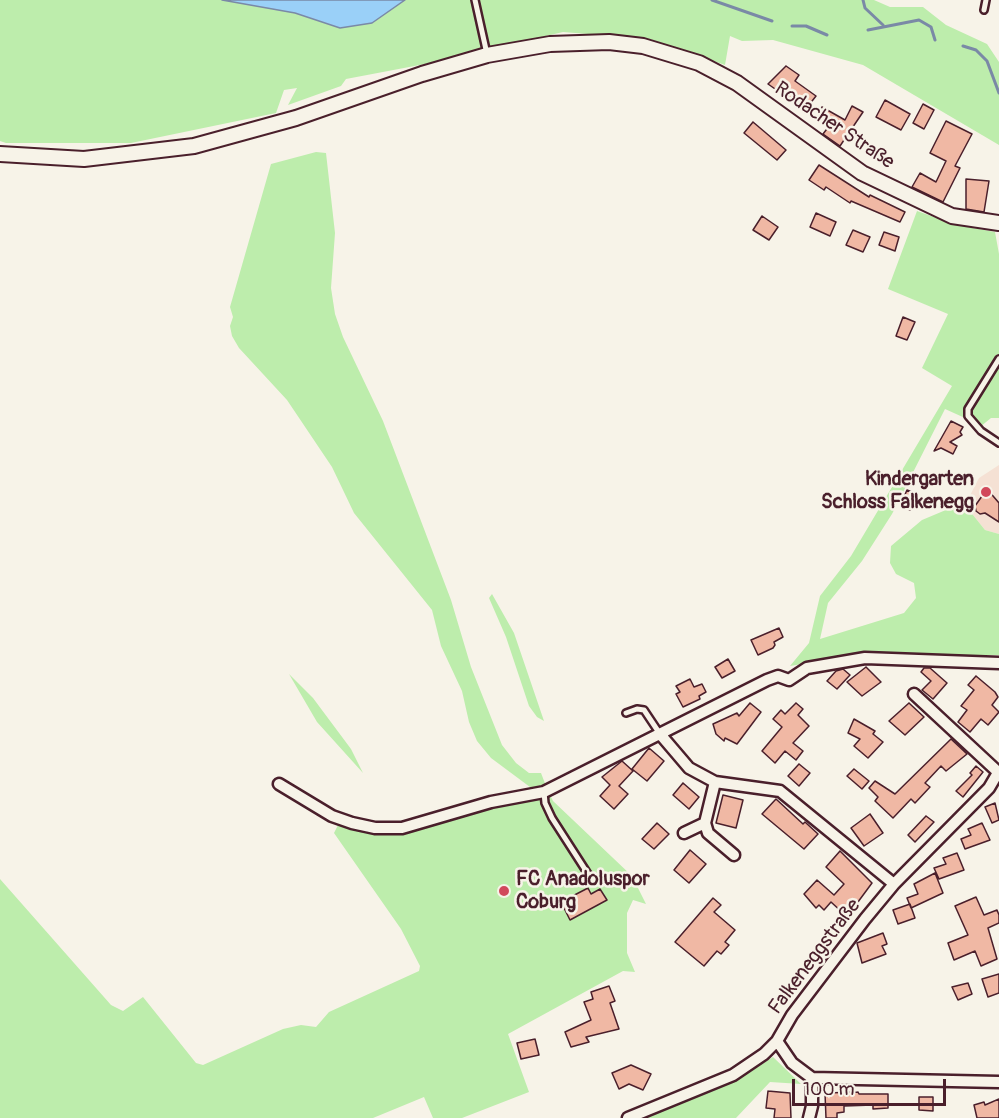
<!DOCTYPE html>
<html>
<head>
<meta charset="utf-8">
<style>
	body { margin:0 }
	#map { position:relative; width:999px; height:1118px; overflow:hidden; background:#f7f3e8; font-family:Pangolin,sans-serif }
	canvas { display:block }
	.scale { position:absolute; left:792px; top:1079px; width:154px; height:27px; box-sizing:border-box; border:3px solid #4a1f2b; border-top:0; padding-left:8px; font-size:18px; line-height:21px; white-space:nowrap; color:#4a1f2b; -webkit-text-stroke:4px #f7f3e8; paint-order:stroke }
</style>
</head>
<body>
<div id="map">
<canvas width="999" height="1118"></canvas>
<div class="scale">100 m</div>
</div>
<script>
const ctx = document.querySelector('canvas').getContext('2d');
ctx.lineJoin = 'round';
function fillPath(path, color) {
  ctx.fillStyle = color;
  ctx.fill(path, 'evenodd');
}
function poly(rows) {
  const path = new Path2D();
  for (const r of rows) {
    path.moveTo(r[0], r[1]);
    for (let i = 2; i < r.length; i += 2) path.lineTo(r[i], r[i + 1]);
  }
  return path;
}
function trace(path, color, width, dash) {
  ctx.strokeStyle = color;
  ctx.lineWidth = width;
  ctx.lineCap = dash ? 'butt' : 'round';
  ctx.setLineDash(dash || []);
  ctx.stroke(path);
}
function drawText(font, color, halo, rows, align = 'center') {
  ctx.font = font + ' Pangolin,sans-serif';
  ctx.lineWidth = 5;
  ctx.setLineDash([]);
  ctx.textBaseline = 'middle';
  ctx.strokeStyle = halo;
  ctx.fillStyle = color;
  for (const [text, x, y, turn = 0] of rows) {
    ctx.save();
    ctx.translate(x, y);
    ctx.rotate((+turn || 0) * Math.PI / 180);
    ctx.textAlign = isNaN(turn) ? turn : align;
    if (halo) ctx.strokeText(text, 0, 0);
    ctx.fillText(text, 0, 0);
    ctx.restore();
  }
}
const built = poly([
	[999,465,999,534,985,530,965,505,979,478]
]);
const green = poly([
	[0,0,874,0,890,7,923,7,946,25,987,44,999,62,999,145,863,65,773,40,742,41,730,36,725,65,650,39,563,32,425,64,346,79,341,86,288,105,297,88,284,90,276,113,131,143,6,143,0,141],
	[316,152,326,153,335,233,331,288,335,314,343,337,383,421,451,600,471,667,502,745,516,763,529,773,541,773,546,786,534,790,491,758,477,741,469,722,462,691,441,646,432,610,354,513,332,467,287,400,239,348,232,336,230,326,233,317,230,307,271,164],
	[917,211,957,225,995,232,999,254,999,418,991,418,975,431,965,418,945,409,892,514,862,561,828,603,820,639,904,613,916,598,914,583,896,574,890,563,891,546,922,520,953,507,965,505,985,530,999,534,999,655,856,655,790,666,809,643,820,596,851,556,952,386,922,368,948,314,888,289],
	[492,594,514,633,544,721,537,717,529,706,506,637,489,598],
	[289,674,313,698,351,749,363,773,317,722],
	[550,795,553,801,632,876,646,904,633,900,627,913,627,953,635,972,623,971,508,1034,529,1092,462,1118,433,1118,424,1097,373,1118,0,1118,0,879,111,1005,123,1011,143,997,196,1063,203,1065,283,1029,301,1025,316,1027,329,1012,419,971,420,966,401,929,334,833,339,823,380,831,491,804],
	[773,1057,801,1084,770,1082,736,1118,643,1118,742,1077]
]);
const water = poly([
	[222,0,405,0,372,23,340,28,295,13,222,0]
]);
const stream = poly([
	[712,0,772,21],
	[863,0,865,8,883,25],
	[792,26,806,26,827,35],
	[868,30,919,20,931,27,935,40],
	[963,46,976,50,987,61,999,93]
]);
const building = poly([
	[786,66,799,75,795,81,816,96,805,110,768,84,786,66],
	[885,100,910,114,901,130,876,117,885,100],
	[923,104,934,110,924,129,913,123,923,104],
	[852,106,863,112,840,146,823,134,833,121,819,111,822,107,845,120,852,106],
	[946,121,972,134,955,166,960,168,943,202,912,187,920,173,936,182,946,161,930,153,946,121],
	[753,122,786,150,777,160,744,133,753,122],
	[819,165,869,197,870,195,905,212,900,222,851,201,850,203,826,187,824,190,809,180,819,165],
	[966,179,989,181,984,212,966,209,966,179],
	[816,213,836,222,830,236,810,227,816,213],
	[762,216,778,227,769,240,753,230,762,216],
	[853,230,870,237,863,252,846,245,853,230],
	[884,232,899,237,895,251,879,245,884,232],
	[903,317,915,322,907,340,896,336,903,317],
	[951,421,963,427,960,432,962,435,950,442,957,446,953,454,941,448,934,451,951,421],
	[987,489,999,503,999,522,985,513,980,514,976,511,975,506,987,489],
	[907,490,917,494,910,510,900,506,907,490],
	[779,628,783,637,774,642,775,645,773,648,758,655,751,640,779,628],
	[728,659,735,671,722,678,715,667,728,659],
	[866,667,881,682,862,696,847,682,866,667],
	[924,668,930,668,947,683,933,699,922,690,931,681,921,672,924,668],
	[843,669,850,675,837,689,827,681,836,671,843,669],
	[976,676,995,692,998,697,992,705,999,712,988,725,981,719,970,732,958,722,967,710,961,706,974,690,968,685,976,676],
	[690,679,694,687,702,684,706,692,699,696,700,699,683,707,676,694,680,692,676,686,690,679],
	[750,703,761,712,737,744,725,738,724,741,716,734,713,724,737,713,739,716,750,703],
	[796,703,803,709,798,715,809,726,793,743,803,751,796,760,785,751,775,763,762,751,782,727,773,719,781,710,785,714,796,703],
	[909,703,924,717,905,735,889,721,909,703],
	[854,719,875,731,873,734,883,742,868,758,854,746,860,739,848,733,854,719],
	[951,739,967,754,946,771,941,766,925,783,930,787,915,803,911,799,893,818,875,801,878,797,869,788,875,781,895,794,951,739],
	[649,748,664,761,647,781,632,769,649,748],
	[622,761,633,771,619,786,628,794,614,809,600,796,610,785,602,777,622,761],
	[799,764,810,773,799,786,788,776,799,764],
	[976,766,983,772,963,797,956,791,972,775,970,773,976,766],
	[854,769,869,781,862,789,847,776,854,769],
	[683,783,699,797,689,809,673,795,683,783],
	[723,795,743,800,736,828,716,823,723,795],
	[776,799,803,824,805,822,818,834,804,849,762,814,776,799],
	[995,803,999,820,992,823,985,807,995,803],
	[870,814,883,833,864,846,851,828,870,814],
	[926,816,934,822,915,842,908,835,926,816],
	[657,823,669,834,654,849,642,839,657,823],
	[982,823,990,840,965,849,961,839,971,835,968,829,982,823],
	[690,850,706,864,689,883,674,870,690,850],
	[840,851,872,883,855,906,853,904,844,914,831,902,824,910,819,905,816,908,804,894,817,880,834,895,844,884,826,867,840,851],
	[957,853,964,870,939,879,934,868,946,864,943,858,957,853],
	[935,873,943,893,911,908,907,898,918,894,914,884,935,873],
	[588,888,591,894,600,889,607,900,570,920,561,902,588,888],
	[976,897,984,915,997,910,999,915,999,923,988,928,997,959,981,966,975,951,954,960,948,943,968,935,955,906,976,897],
	[713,898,721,905,714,912,735,930,725,942,729,945,721,954,717,951,704,966,675,942,713,898],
	[910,904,915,918,898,924,893,910,910,904],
	[883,933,887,944,882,946,886,954,862,963,857,943,883,933],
	[999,974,999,993,988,997,982,979,999,974],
	[968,983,972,994,958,1000,952,987,968,983],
	[609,986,615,1001,610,1003,619,1029,586,1037,589,1042,571,1047,565,1032,591,1020,584,1002,593,999,591,992,609,986],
	[535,1039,539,1055,521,1059,517,1043,535,1039],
	[631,1065,651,1074,643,1090,629,1084,619,1089,612,1073,631,1065],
	[768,1091,790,1093,791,1118,774,1118,775,1109,766,1108,768,1091],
	[858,1092,859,1094,888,1094,888,1108,873,1109,873,1105,844,1106,844,1112,837,1113,837,1118,826,1118,825,1093,858,1092],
	[919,1097,933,1097,933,1111,919,1110,919,1097],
	[999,1099,999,1118,977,1118,974,1105,984,1102,985,1105,999,1099]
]);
const service = poly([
	[475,0,487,54],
	[984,10,986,0],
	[999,359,968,409,968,416,981,431,999,443],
	[626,713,637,709,644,710,660,734],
	[544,792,545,803,552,818,588,874]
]);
const minor = poly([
	[914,694,998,772],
	[660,734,689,768,715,782,780,791,894,884],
	[715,782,705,823,708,833,734,855],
	[279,784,332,816,352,823,375,828,402,828,491,802,544,792,767,680,778,676,789,680,807,668,865,658,999,663],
	[684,833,705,823],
	[777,1041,792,1063,812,1078],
	[812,1078,999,1082],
	[628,1118,733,1075,764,1054,777,1041,792,1015,865,919,894,884,989,788,999,771],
	[809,1118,812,1106,812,1078]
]);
const tertiary = poly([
	[0,154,84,159,194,146,296,118,422,74,487,55,550,44,609,42,643,46,699,63,737,83,862,173,952,216,999,223]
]);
const markers = [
	[986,492,6,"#d1495b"],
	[504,891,6,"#d1495b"]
];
const streetNames = [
	["Rodacher Straße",834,126,34],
	["Falkeneggstraße",815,957,-53]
];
const poiNames = [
	["Kindergarten",974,480],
	["Schloss Falkenegg",974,503],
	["FC Anadoluspor",516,880,"left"],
	["Coburg",516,903,"left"]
];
fillPath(built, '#f5e1d4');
fillPath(green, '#bdedac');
fillPath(water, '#9ad0f8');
trace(water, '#7a89a6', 1.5);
trace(stream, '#7a89a6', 3);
fillPath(building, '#f0b8a4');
trace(building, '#4a1f2b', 1.5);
trace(service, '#4a1f2b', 10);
trace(minor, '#4a1f2b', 15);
trace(tertiary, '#4a1f2b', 18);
trace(service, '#f7f3e8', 5);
trace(minor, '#f7f3e8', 10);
trace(tertiary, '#f7f3e8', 14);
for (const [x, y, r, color] of markers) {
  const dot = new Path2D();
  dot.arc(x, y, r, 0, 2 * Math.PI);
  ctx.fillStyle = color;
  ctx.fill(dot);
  trace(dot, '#f7f3e8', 2);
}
drawText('20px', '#4a1f2b', '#f7f3e8', streetNames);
drawText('bold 20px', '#4a1f2b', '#f7f3e8', poiNames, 'right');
</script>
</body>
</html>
